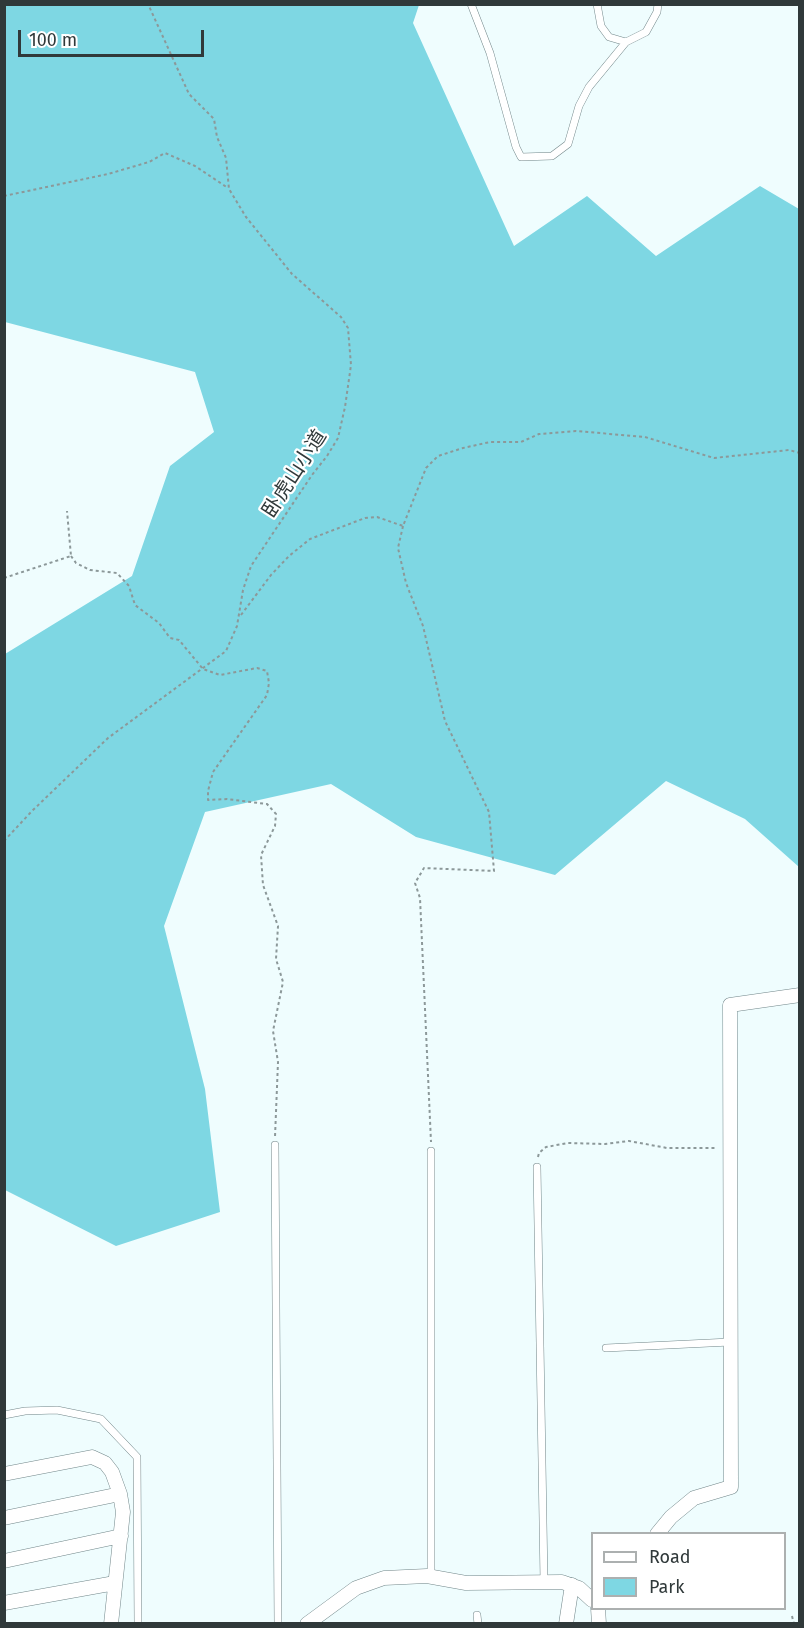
<!DOCTYPE html>
<html>
<head>
<meta charset="utf-8">
<style>
	body { margin:0 }
	#map { position:relative; width:804px; height:1628px; overflow:hidden; background:#effdfe; font-family:"Fira Sans",sans-serif }
	canvas { display:block }
	.frame { position:absolute; inset:0; border:6px solid #30393a; pointer-events:none }
	.legend { position:absolute; left:591px; top:1532px; width:195px; height:78px; box-sizing:border-box; background:#fff; border:2px solid #acb0b0; margin:0; padding:8px 10px; list-style:none; font-size:18px; color:#30393a }
	.legend li { display:flex; align-items:center; gap:12px; height:30px }
	.legend b { width:30px; border:2px solid #acb0b0 }
	.scale { position:absolute; left:18px; top:30px; width:186px; height:27px; box-sizing:border-box; border:3px solid #30393a; border-top:0; padding-left:8px; font-size:18px; line-height:21px; white-space:nowrap; color:#30393a; -webkit-text-stroke:4px #fff; paint-order:stroke }
</style>
</head>
<body>
<div id="map">
<canvas width="804" height="1628"></canvas>
<div class="frame"></div>
<ul class="legend">
<li><b style="height:8px;background:#fff"></b>Road</li>
<li><b style="height:16px;background:#7ed7e3"></b>Park</li>
</ul>
<div class="scale">100 m</div>
</div>
<script>
const ctx = document.querySelector('canvas').getContext('2d');
ctx.lineJoin = 'round';
function fillPath(path, color) {
  ctx.fillStyle = color;
  ctx.fill(path, 'evenodd');
}
function poly(rows) {
  const path = new Path2D();
  for (const r of rows) {
    path.moveTo(r[0], r[1]);
    for (let i = 2; i < r.length; i += 2) path.lineTo(r[i], r[i + 1]);
  }
  return path;
}
function trace(path, color, width, dash) {
  ctx.strokeStyle = color;
  ctx.lineWidth = width;
  ctx.lineCap = dash ? 'butt' : 'round';
  ctx.setLineDash(dash || []);
  ctx.stroke(path);
}
function drawText(font, color, halo, rows, align = 'center') {
  ctx.font = font + ' "Fira Sans","Noto Sans SC",sans-serif';
  ctx.lineWidth = 4.5;
  ctx.setLineDash([]);
  ctx.textBaseline = 'middle';
  ctx.strokeStyle = halo;
  ctx.fillStyle = color;
  for (const [text, x, y, turn = 0] of rows) {
    ctx.save();
    ctx.translate(x, y);
    ctx.rotate((+turn || 0) * Math.PI / 180);
    ctx.textAlign = isNaN(turn) ? turn : align;
    if (halo) ctx.strokeText(text, 0, 0);
    ctx.fillText(text, 0, 0);
    ctx.restore();
  }
}
const green = poly([
	[4,5,419,5,413,23,514,246,587,196,656,256,760,186,799,209,799,867,745,819,666,781,555,875,416,837,331,784,205,812,164,926,205,1089,220,1212,116,1246,5,1190,5,654,132,576,170,466,214,432,195,372,5,322]
]);
const path = poly([
	[4,196,108,174,149,162,165,153,195,166,228,188],
	[403,526,398,548,406,583,423,626,445,721,489,812,494,871,424,868,415,883,420,898,431,1142],
	[71,556,76,563,90,570,117,573,129,586,135,605,159,623,170,638,179,640,203,669,220,675,257,668,267,671,269,683,267,695,213,772,208,791,208,800,227,799,267,804,276,814,275,826,261,855,263,885,278,926,276,959,283,982,273,1031,278,1062,275,1137],
	[4,578,71,556,67,511],
	[241,615,271,575,289,556,310,539,365,518,377,517,403,526,426,468,438,456,463,448,490,442,521,442,539,434,576,431,645,437,714,458,789,450,800,453],
	[4,841,32,811,108,738,226,651,237,626,243,590,251,566,312,475,327,456,338,438,345,407,351,365,348,328,341,317,292,274,246,217,229,189,226,158,217,137,214,119,189,94,148,4],
	[538,1157,539,1153,546,1147,568,1143,605,1144,629,1141,667,1148,717,1148],
	[792,1616,794,1624]
]);
const service = poly([
	[471,4,490,53,516,147,521,157,552,156,568,144,579,106,589,87,626,42],
	[597,4,601,26,609,37,626,42,646,32,657,12,658,4],
	[275,1145,278,1624],
	[537,1167,544,1581],
	[606,1348,730,1342],
	[4,1415,25,1411,57,1410,101,1419,137,1457,138,1624],
	[431,1577,431,1151],
	[477,1615,478,1624]
]);
const minor = poly([
	[4,1474,92,1457,105,1463,112,1472,120,1494,123,1512,111,1624],
	[4,1518,120,1494],
	[657,1534,671,1517,694,1498,731,1487,730,1005,800,995],
	[4,1561,121,1536],
	[4,1603,115,1583],
	[598,1608,599,1624],
	[307,1624,356,1588,384,1578,427,1576,466,1583,562,1582,579,1588,592,1600],
	[566,1624,572,1585]
]);
const streetNames = [
	["卧虎山小道",295,474,-57]
];
fillPath(green, '#7ed7e3');
trace(service, '#718689', 8);
trace(minor, '#718689', 15);
trace(path, '#8c9899', 2, [3, 3]);
trace(service, '#fff', 7);
trace(minor, '#fff', 14);
drawText('20px', '#30393a', '#fff', streetNames);
</script>
</body>
</html>
